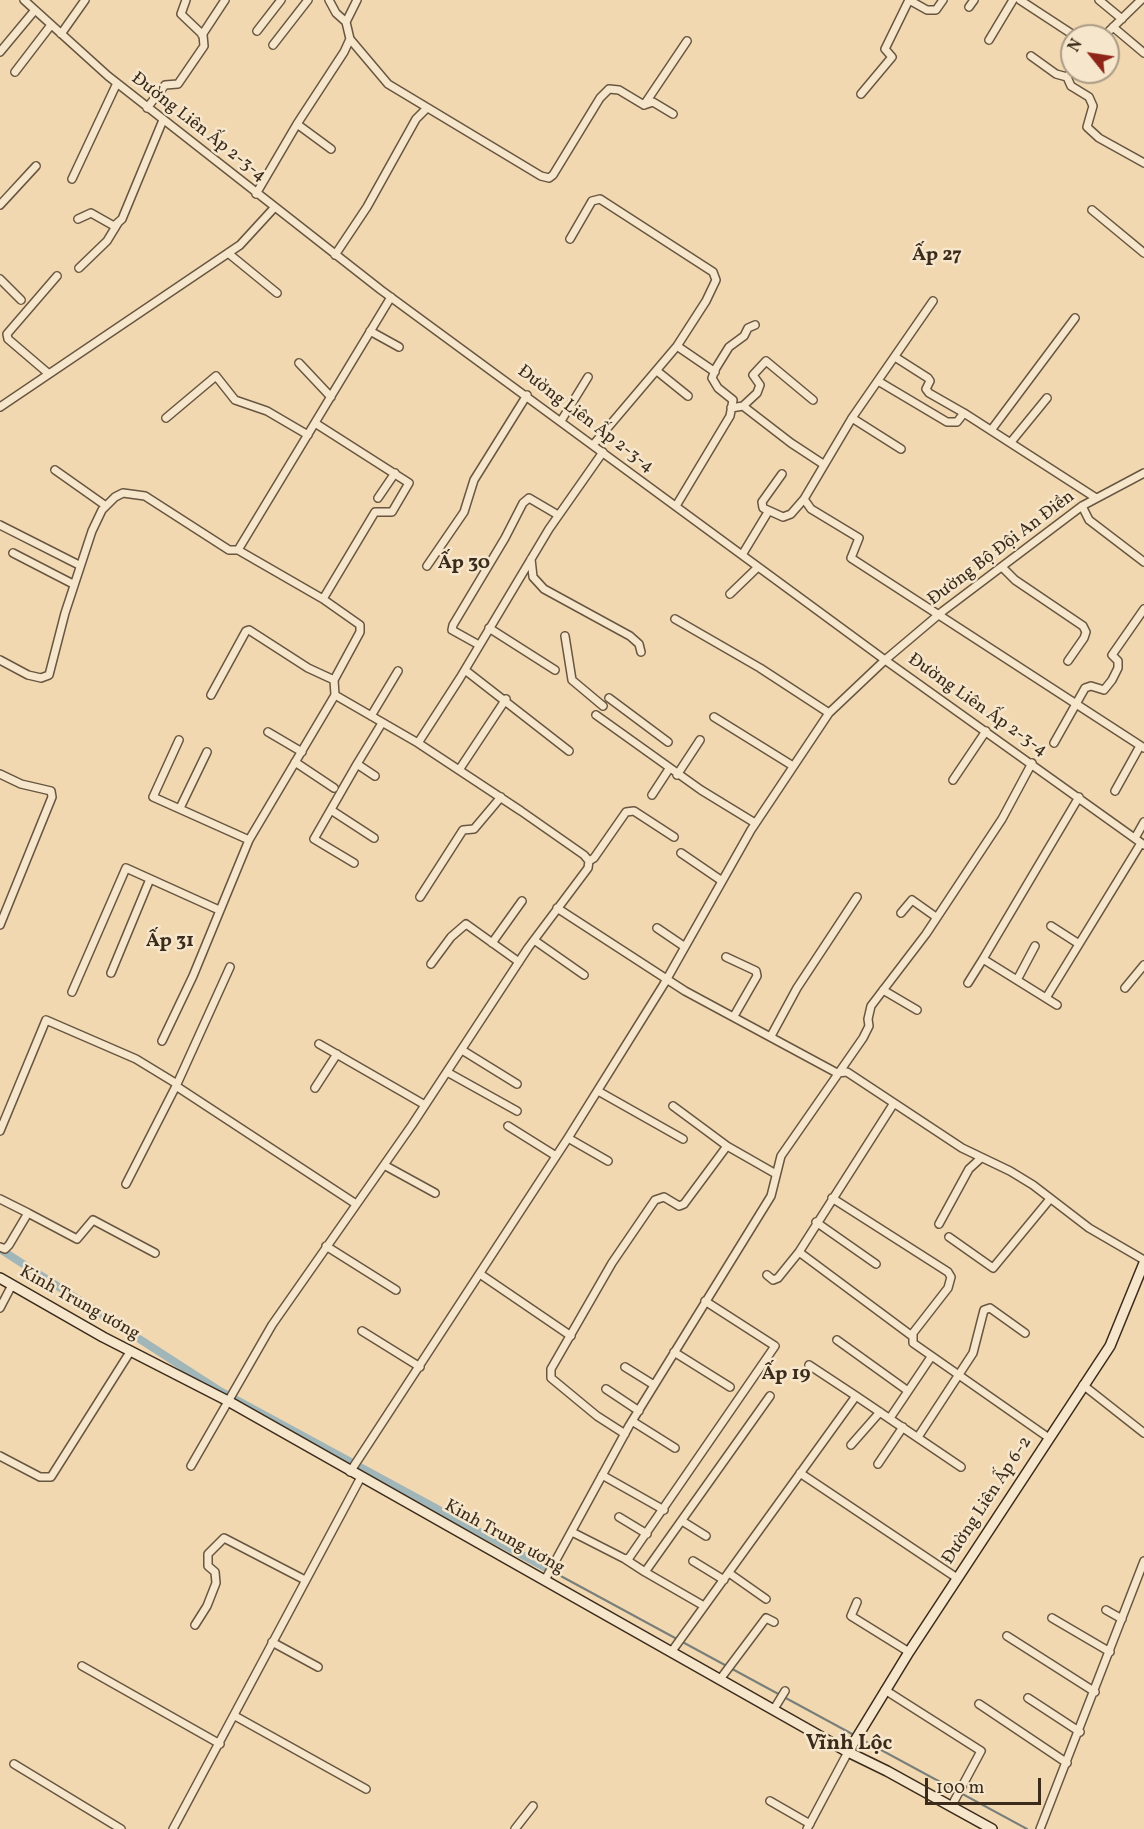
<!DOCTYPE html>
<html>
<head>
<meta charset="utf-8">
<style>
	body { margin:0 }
	#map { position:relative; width:1144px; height:1829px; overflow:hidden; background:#f1d8b1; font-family:Vollkorn,serif }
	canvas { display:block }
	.north { position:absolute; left:1060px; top:24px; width:60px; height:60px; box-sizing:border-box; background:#f6e6cc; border:2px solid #ab9b85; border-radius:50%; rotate:300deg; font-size:16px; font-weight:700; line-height:24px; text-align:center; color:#3a2b1b }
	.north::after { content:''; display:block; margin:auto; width:21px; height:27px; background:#8f2418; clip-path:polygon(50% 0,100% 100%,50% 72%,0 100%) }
	.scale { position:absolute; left:925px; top:1778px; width:116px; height:27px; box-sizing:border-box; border:3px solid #3a2b1b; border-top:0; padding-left:8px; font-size:18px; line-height:21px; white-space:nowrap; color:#3a2b1b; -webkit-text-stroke:4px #f6e6cc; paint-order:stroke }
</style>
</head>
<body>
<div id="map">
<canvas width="1144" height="1829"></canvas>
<div class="north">N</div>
<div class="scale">100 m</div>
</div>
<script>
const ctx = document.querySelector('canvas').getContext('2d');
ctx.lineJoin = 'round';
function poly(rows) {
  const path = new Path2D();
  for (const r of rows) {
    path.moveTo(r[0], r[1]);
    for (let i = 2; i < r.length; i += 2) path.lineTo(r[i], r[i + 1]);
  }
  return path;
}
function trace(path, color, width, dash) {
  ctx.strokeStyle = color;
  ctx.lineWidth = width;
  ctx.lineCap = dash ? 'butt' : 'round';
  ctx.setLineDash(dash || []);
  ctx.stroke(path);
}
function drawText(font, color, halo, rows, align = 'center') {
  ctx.font = font + ' Vollkorn,serif';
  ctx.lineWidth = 5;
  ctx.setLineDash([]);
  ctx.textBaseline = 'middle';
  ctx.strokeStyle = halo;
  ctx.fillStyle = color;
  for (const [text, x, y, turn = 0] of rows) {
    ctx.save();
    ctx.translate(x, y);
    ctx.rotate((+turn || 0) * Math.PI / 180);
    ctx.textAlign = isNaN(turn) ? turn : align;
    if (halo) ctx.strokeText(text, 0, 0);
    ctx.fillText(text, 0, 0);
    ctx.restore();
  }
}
const stream = poly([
	[546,1568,854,1735],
	[859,1738,1027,1829]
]);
const canal = poly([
	[0,1249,220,1391,546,1568]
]);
const street = poly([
	[24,0,108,76,381,290,885,660,1144,845],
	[329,0,336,13,346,22],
	[909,0,927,10,936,10,943,0],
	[1020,0,1075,36],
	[1099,0,1122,19],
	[969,7,974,0],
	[1113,27,1144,53],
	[257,31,281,0],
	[61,34,85,0],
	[202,35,225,0],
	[1104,36,1141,0],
	[350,39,388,84,541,176,549,178,553,175,600,98,609,89,619,90,644,105,653,102,673,114],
	[989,40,1013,0],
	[273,45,308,0],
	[0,52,35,10],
	[1031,56,1056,74,1067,77],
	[1072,71,1067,77,1071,86,1089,97,1093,106,1087,127,1099,138,1144,163],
	[15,72,51,25],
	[861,94,892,57,885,49,909,0],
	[644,105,687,41],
	[147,108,165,85,178,84,204,46,203,35,181,14,186,0],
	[297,124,331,149],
	[72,179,117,83],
	[256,194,297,124,344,52,350,39,346,22,357,0],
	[0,205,36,166],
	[1092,210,1144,253],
	[78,219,91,213,114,226,122,219,163,120],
	[570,239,592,201,600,199,713,272,716,280,706,301,677,346,593,445],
	[228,253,277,293],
	[335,255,367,207,416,119,426,109],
	[79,268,107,241,118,223],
	[0,279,21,300],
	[370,331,399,347],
	[677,346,715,372],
	[895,357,928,378,930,381,926,389,929,393,964,413],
	[299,363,331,397],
	[657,371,688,396],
	[49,374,8,339,7,334,57,276],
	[878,381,947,422,957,422,964,413,1096,498],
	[743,406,791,443,823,464],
	[0,407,240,245,274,208],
	[731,408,743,406,757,393,760,385,753,375,766,361,813,400],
	[166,418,216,376,235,400,267,411,308,435],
	[852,418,933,301],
	[561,421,588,377],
	[992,429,1075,318],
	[1011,442,1047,398],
	[901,449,852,418,804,499,811,509,859,538,851,558,1144,748],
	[55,470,106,506],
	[782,474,762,502,763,508,783,517,791,514,804,499],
	[378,498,395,473],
	[676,506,730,416,733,400,718,388,712,378,716,368,729,347,744,336,748,328,755,325],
	[1082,506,1089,520,1144,562],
	[0,525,79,565],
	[238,550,391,297],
	[13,553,73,584],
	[742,555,768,512],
	[531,559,533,577,544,589,630,636,639,644,641,652],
	[427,566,464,512,474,480,527,395],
	[1002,567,1015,580,1083,626,1086,632,1084,638,1068,661],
	[730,594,758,567],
	[323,599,360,625,360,632,334,680,335,695],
	[675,619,760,668,829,713],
	[489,628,555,670],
	[565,636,572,680,603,706],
	[479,645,452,630,453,625,505,538,523,503,529,498,558,515],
	[0,660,28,675,41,678,49,675,65,613,92,531,102,510,115,497,123,493,145,496,229,550,238,550,323,599,375,512,392,512,409,483,315,423],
	[465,670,569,751],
	[211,695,246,631,249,630,308,668,334,680],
	[609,698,668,742],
	[596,715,701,790,755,823],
	[371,716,398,671],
	[714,717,793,766],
	[268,732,302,752],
	[179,740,153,797,249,840],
	[418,743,460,678,549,529,603,452],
	[1054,743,1085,688,1091,686,1104,690,1112,680,1118,668,1118,661,1112,655,1144,609],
	[295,762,334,788],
	[459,770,506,699],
	[0,774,21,784,51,791,52,797,0,925],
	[677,775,700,740],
	[375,776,357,764,382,723],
	[953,780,986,731],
	[1115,791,1140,746],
	[652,795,669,769],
	[180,808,207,752],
	[331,810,374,838],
	[1135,838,1144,822],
	[681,853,722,881],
	[589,861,594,858,626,812,634,811,674,837],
	[354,863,314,839,357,764],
	[420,897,463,830,474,829,501,797],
	[557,908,685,991,837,1073,847,1072,962,1148,1010,1171,1033,1185,1089,1228,1144,1260],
	[901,913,912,900,936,917],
	[1051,926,1079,944],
	[657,928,685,947],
	[534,940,584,975],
	[492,943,522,901],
	[726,957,756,971,757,976,734,1016],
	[431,964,451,937,466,924,519,962],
	[111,973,150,879],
	[1017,980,1035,946],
	[968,983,983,959],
	[1125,988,1144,965],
	[883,990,917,1010],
	[72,992,126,868,219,910],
	[1046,998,1141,843],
	[1057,1005,983,959,1079,797],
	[771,1036,797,988,857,897],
	[162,1041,193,976,249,840,335,695,418,743,521,811,584,855,589,861,588,868,528,948,412,1125,272,1325,191,1466],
	[319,1044,425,1105],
	[462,1050,517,1084],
	[447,1072,517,1111],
	[176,1086,356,1204],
	[315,1088,337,1054],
	[598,1091,683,1139],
	[894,1103,799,1252,912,1336],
	[673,1106,727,1146],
	[508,1126,556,1156],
	[0,1131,46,1020,136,1059,177,1084],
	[568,1138,608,1161],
	[384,1165,435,1193],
	[126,1184,177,1084,230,967],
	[832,1198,948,1272,951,1277,948,1288,913,1333,913,1343,1049,1438],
	[0,1199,28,1213],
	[816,1222,876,1264],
	[939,1224,969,1169,981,1158],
	[949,1237,993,1268,1050,1199],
	[326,1246,396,1290],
	[0,1247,5,1249,9,1245,28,1213,77,1239,93,1220,155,1253],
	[480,1274,571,1336],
	[767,1275,773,1280,778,1278,799,1252],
	[0,1308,12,1285],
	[362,1331,420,1367],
	[837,1340,908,1391],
	[674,1352,730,1387],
	[625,1367,654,1385],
	[1083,1385,1144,1433],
	[606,1389,639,1411],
	[856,1396,961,1467],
	[890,1418,931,1357],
	[632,1421,675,1448],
	[625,1434,597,1416,551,1378,551,1369,612,1263,655,1200,664,1197,679,1206,684,1204,727,1146,776,1174],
	[918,1437,973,1353,984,1310,990,1308,1025,1333],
	[851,1445,880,1412],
	[0,1456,40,1477,51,1477,130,1352],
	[878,1464,903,1427],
	[350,1472,568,1138,664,984,751,830,829,713,885,660,943,611,1082,506,1144,473],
	[800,1473,957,1578],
	[602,1475,664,1510],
	[619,1517,647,1534],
	[682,1521,706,1536],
	[572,1532,625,1559,629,1558,775,1346,705,1301],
	[625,1559,645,1572,770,1396],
	[693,1561,724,1580],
	[645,1572,704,1606],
	[729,1573,766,1599],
	[545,1580,629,1426,771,1196,781,1156,863,1038,869,1026,868,1019,871,1006,926,934,1002,819,1032,763],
	[857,1602,851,1616,909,1652],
	[1106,1610,1122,1619],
	[1052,1618,1110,1652],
	[195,1625,207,1606,216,1583,215,1572,208,1566,208,1554,224,1538,305,1580],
	[1007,1636,1095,1692],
	[272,1642,318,1667],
	[672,1651,856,1396,809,1365],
	[82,1666,220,1744],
	[721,1678,766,1618,774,1622],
	[885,1690,981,1751,951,1807],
	[1028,1698,1080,1732],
	[979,1704,1067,1763],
	[774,1709,785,1691],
	[235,1716,366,1789],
	[14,1764,121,1829],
	[770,1801,810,1824],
	[173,1829,361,1477],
	[515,1829,533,1806],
	[807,1829,848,1752],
	[1040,1829,1144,1561]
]);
const secondary = poly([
	[0,1278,103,1337,228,1401,848,1752,887,1771,992,1829],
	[848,1752,909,1652,1110,1346,1144,1263]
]);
const streetNames = [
	["Đường Liên Ấp 2-3-4",198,128,38],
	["Đường Liên Ấp 2-3-4",585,420,37],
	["Đường Bộ Đội An Điền",1002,549,-37],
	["Đường Liên Ấp 2-3-4",977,706,35],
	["Kinh Trung ương",79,1304,29],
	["Đường Liên Ấp 6-2",988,1501,-57],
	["Kinh Trung ương",504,1538,29]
];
const neighbourhoodNames = [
	["Ấp 27",937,256],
	["Ấp 30",464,564],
	["Ấp 31",170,942],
	["Ấp 19",786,1375]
];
const quarterNames = [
	["Vĩnh Lộc",849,1745]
];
trace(stream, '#787e79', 2);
trace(canal, '#a1b6b8', 8);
trace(street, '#685640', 10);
trace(secondary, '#3a2b1b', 12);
trace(street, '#f6e6cc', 7);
trace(secondary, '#f6e6cc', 9);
drawText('18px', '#3a2b1b', '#f6e6cc', streetNames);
drawText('bold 20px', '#3a2b1b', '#f6e6cc', neighbourhoodNames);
drawText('bold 21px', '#3a2b1b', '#f6e6cc', quarterNames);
</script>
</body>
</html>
